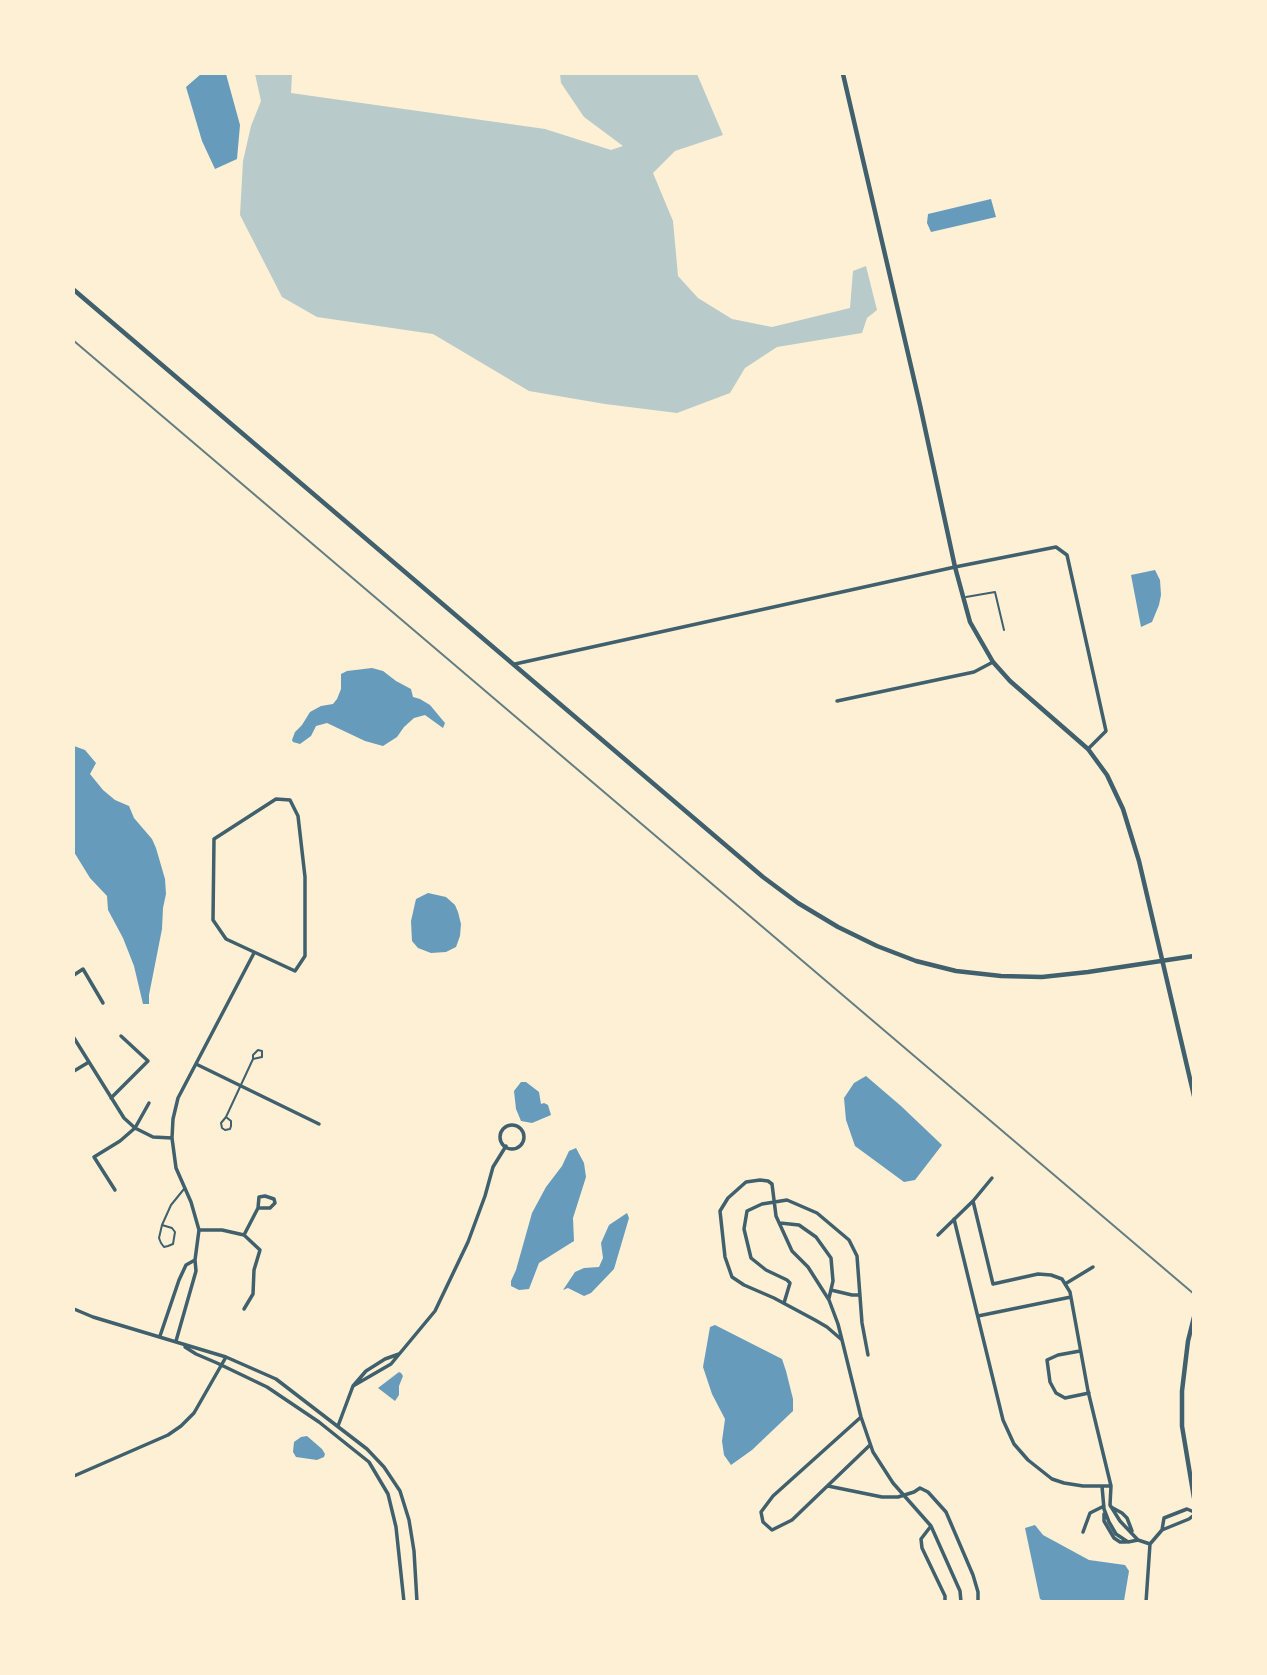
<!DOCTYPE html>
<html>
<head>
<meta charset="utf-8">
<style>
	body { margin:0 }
	#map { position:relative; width:1267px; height:1675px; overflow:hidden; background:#fdf0d5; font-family:"Archivo Narrow",sans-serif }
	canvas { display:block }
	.frame { position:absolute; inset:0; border:75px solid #fdf0d5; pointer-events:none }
</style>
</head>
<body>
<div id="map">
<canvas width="1267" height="1675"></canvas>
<div class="frame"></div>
</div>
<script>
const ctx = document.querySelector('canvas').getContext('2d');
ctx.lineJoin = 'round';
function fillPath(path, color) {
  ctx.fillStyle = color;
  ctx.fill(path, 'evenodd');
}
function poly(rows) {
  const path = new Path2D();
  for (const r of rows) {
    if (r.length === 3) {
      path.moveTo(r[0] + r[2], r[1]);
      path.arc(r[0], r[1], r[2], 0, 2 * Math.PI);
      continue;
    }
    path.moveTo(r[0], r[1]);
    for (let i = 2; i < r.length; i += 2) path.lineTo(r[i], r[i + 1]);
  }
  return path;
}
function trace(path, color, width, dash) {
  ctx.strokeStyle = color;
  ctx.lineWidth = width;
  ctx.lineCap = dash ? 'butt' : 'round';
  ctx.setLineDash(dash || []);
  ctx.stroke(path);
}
const green = poly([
	[255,74,309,74,309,75,292,74,291,93,545,129,611,150,623,146,584,117,561,83,560,74,697,74,723,135,675,151,653,173,673,221,678,276,698,298,732,319,772,327,850,308,853,271,866,266,877,310,867,318,862,333,777,347,745,368,730,393,677,413,605,404,529,391,433,334,317,317,282,297,240,215,243,161,251,126,261,101]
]);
const water = poly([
	[201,74,226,74,240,125,237,159,215,169,202,141,186,87],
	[991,199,996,217,931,232,927,223,928,214],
	[1155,570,1160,580,1161,595,1159,605,1152,622,1141,627,1131,575],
	[372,668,383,671,396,681,411,689,413,697,420,699,430,705,445,723,443,728,425,715,414,718,404,727,397,737,383,746,365,741,327,723,316,726,311,736,300,744,293,742,292,740,295,732,302,725,310,712,321,706,333,704,337,699,341,689,341,674,347,671],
	[74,746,85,750,96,763,90,774,103,790,115,800,129,806,134,818,152,839,156,848,165,879,166,894,163,908,162,929,149,995,149,1004,143,1004,134,966,123,938,108,910,107,896,90,878,74,852],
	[428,893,446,897,455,905,458,912,461,924,460,936,456,947,446,952,431,953,418,948,412,941,411,921,416,899],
	[866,1076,901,1106,942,1145,915,1180,904,1182,855,1146,846,1120,844,1098,854,1083],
	[521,1082,526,1082,539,1092,541,1104,544,1103,548,1105,551,1115,532,1123,521,1121,516,1109,514,1091],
	[576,1148,584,1163,586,1177,573,1218,574,1241,539,1263,529,1289,519,1290,511,1286,511,1281,516,1270,532,1213,546,1187,562,1166,569,1151],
	[627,1213,629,1218,614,1269,591,1293,584,1296,568,1288,563,1290,575,1272,584,1268,599,1267,603,1258,601,1243,609,1225],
	[715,1325,782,1359,786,1371,793,1399,793,1411,752,1450,731,1465,724,1455,722,1441,725,1419,712,1394,703,1367,710,1327],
	[399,1372,401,1373,403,1376,399,1386,399,1395,395,1401,378,1388],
	[307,1436,322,1449,325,1454,324,1457,317,1460,296,1457,293,1452,294,1442,301,1437],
	[1035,1525,1043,1535,1089,1560,1125,1565,1129,1571,1124,1601,1046,1602,1040,1599,1025,1528]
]);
const service = poly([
	[966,597,995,592,1004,630],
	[226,1117,231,1121,231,1126,230,1129,225,1130,222,1128,221,1123,226,1117,253,1059,253,1055,258,1050,262,1051,262,1057,253,1059],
	[162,1225,172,1228,175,1232,173,1244,168,1246,164,1247,161,1243,159,1238,162,1225,171,1205,184,1189]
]);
const minor = poly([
	[515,664,955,567,1056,547,1067,555,1106,731,1088,749],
	[837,701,974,672,993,662],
	[276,799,290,800,298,816,305,877,305,956,295,971,226,939,213,920,214,839,276,799],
	[74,975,83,969,103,1003],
	[74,1038,124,1118,135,1128,153,1137,172,1138],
	[196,1064,319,1124],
	[74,1071,89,1062],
	[111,1098,148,1061,121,1036],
	[512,1137,12],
	[115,1190,94,1157,120,1141,135,1128,149,1103],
	[973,1201,993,1284,1038,1274,1051,1275,1062,1279,1070,1292,1088,1391,1111,1486,1110,1505,1120,1521,1138,1540],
	[954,1219,1003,1420,1014,1444,1028,1460,1052,1479,1064,1483,1083,1486,1111,1486],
	[780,1223,799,1225,816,1237,831,1258,833,1281,829,1298],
	[199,1230,222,1230,244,1235,260,1250,254,1270,253,1294,244,1309],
	[244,1235,258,1208,270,1208,275,1203,274,1199,265,1196,259,1197,258,1208],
	[938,1235,973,1201,992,1178],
	[1065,1284,1093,1267],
	[831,1290,852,1295,859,1295],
	[784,1303,790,1283,787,1280,766,1270,751,1258,744,1229,747,1211,762,1204,787,1200,817,1213,849,1240,857,1256,862,1323,868,1355],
	[74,1309,93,1317,226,1357,276,1379,367,1449,384,1467,400,1491,409,1520,414,1551,417,1602],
	[978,1316,1071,1297],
	[160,1336,179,1280,186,1265,195,1260],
	[842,1340,827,1327,815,1320,774,1298,744,1285,732,1277,725,1257,720,1211,728,1198,746,1182,760,1180,768,1181,772,1184,776,1216,792,1251,808,1267,829,1300,838,1324,842,1340,861,1417,873,1452,893,1483,931,1526,960,1591,961,1602],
	[176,1341,196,1271,195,1260,199,1230,191,1202,176,1168,172,1138,173,1119,178,1098,254,953],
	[185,1347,196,1354,217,1363,267,1387,319,1422,369,1462,388,1494,396,1527,404,1602],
	[1080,1351,1058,1355,1047,1360,1050,1382,1056,1393,1065,1398,1089,1393],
	[353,1386,391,1364,435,1311,468,1242,485,1196,493,1167,506,1146],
	[861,1417,773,1496,761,1512,763,1522,772,1530,792,1520,870,1445],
	[338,1426,353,1386,366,1371,385,1359,399,1354],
	[74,1476,168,1435,181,1426,194,1413,226,1357],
	[828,1486,882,1497,898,1497,914,1492,920,1488,928,1492,946,1512,973,1575,978,1592,978,1602],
	[1102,1486,1104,1509,1109,1522,1116,1534,1128,1542,1138,1540,1150,1544],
	[1111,1507,1122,1513,1127,1518,1132,1531],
	[1194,1512,1187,1509,1164,1518,1162,1530,1189,1519,1194,1515],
	[1104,1514,1104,1521,1114,1538,1120,1542,1126,1542],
	[931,1526,921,1539,922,1548,945,1596,945,1602],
	[1083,1532,1090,1513,1104,1506],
	[1146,1602,1150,1544,1162,1530]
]);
const tertiary = poly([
	[843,74,920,405,955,567,970,622,993,662,1010,681,1088,749,1107,775,1123,809,1139,861,1194,1096],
	[74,290,763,877,798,903,838,927,877,946,916,961,956,971,1001,976,1042,977,1088,972,1194,956],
	[1194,1317,1188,1341,1182,1391,1182,1426,1194,1498]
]);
const rail = poly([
	[74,341,1194,1294]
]);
fillPath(green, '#b9caca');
fillPath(water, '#669bbc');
trace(service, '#3f606c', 2);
trace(minor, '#3f606c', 3.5);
trace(tertiary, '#3f606c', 4.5);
trace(rail, '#657d81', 2);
</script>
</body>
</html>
